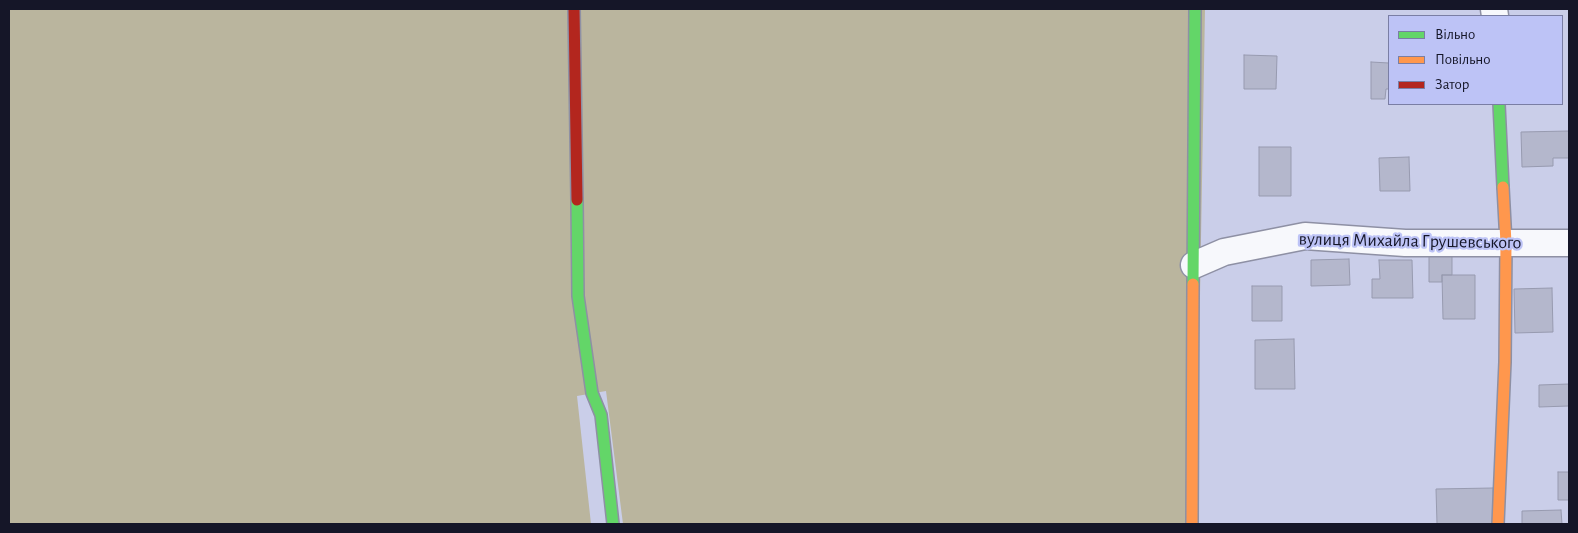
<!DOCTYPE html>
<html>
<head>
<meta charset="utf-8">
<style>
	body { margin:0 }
	#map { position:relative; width:1578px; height:533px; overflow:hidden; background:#cacee9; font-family:"Alegreya Sans",sans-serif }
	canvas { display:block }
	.frame { position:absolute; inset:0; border:10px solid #151628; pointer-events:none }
	.legend { position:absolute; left:1388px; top:15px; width:175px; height:90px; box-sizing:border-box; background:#bdc3f6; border:1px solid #7a7ea4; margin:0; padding:6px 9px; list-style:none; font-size:15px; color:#151628 }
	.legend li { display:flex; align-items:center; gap:10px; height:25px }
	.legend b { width:25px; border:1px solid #7a7ea4 }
</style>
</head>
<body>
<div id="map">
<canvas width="1578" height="533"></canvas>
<div class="frame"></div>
<ul class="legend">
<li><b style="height:6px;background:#63d668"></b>Вільно</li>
<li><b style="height:6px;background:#ff974d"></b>Повільно</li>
<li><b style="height:6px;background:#b3261e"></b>Затор</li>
</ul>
</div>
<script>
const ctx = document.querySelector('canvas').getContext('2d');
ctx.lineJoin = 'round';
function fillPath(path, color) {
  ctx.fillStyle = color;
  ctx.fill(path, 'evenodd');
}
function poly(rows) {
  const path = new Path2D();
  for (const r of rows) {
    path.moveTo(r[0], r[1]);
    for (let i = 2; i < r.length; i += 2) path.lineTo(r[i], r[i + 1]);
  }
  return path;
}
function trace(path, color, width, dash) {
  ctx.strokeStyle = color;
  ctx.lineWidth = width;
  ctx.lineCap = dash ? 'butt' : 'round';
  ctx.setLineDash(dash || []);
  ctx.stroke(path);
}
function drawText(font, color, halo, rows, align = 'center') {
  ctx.font = font + ' "Alegreya Sans",sans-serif';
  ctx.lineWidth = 4.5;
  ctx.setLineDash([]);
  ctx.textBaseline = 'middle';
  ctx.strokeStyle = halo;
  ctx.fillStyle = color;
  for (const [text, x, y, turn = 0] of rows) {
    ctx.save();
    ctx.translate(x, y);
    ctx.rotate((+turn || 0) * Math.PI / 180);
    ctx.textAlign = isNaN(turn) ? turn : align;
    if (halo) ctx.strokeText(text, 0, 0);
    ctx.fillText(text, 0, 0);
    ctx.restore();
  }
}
const green = poly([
	[9,9,1205,9,1196,524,623,524,606,391,577,396,591,524,9,524]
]);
const building = poly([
	[1244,55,1277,56,1276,89,1244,89,1244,55],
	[1371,62,1389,63,1389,89,1386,89,1385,99,1371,99,1371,62],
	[1569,131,1569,158,1553,158,1553,166,1522,167,1521,132,1569,131],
	[1259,147,1291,147,1291,196,1259,196,1259,147],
	[1409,157,1410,191,1380,191,1379,158,1409,157],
	[1429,250,1452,250,1452,275,1442,275,1442,282,1429,282,1429,250],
	[1349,259,1350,285,1311,286,1311,260,1349,259],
	[1379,260,1412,260,1413,298,1372,298,1372,279,1380,279,1379,260],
	[1442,275,1475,275,1475,319,1443,319,1442,275],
	[1252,286,1282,286,1282,321,1252,321,1252,286],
	[1552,288,1553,332,1515,333,1514,289,1552,288],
	[1294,339,1295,389,1255,389,1255,340,1294,339],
	[1569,384,1569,406,1539,407,1539,385,1569,384],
	[1558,472,1569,472,1569,500,1558,500,1558,472],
	[1493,488,1494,524,1437,524,1436,489,1493,488],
	[1561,510,1562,524,1522,524,1522,511,1561,510]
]);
const street = poly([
	[1494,9,1495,16],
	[1194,265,1224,252,1305,236,1405,243,1569,243]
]);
const fast = poly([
	[1499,104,1503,187],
	[577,200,578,296,592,393,601,415,613,524],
	[1193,284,1195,9]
]);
const slow = poly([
	[1192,524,1193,284],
	[1498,524,1505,362,1506,243,1503,187]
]);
const jam = poly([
	[574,9,577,200]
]);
const streetNames = [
	["вулиця Михайла Грушевського",1410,241,1]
];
fillPath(green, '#bab59e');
fillPath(building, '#b4b7cc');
trace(building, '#979aaf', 1);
trace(street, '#8e90a4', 29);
trace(fast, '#8e90a4', 14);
trace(slow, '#8e90a4', 14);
trace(jam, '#8e90a4', 14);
trace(street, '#f7f8fc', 26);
trace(fast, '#63d668', 11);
trace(slow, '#ff974d', 11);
trace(jam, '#b3261e', 11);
drawText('18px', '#151628', '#bdc3f6', streetNames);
</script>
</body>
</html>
